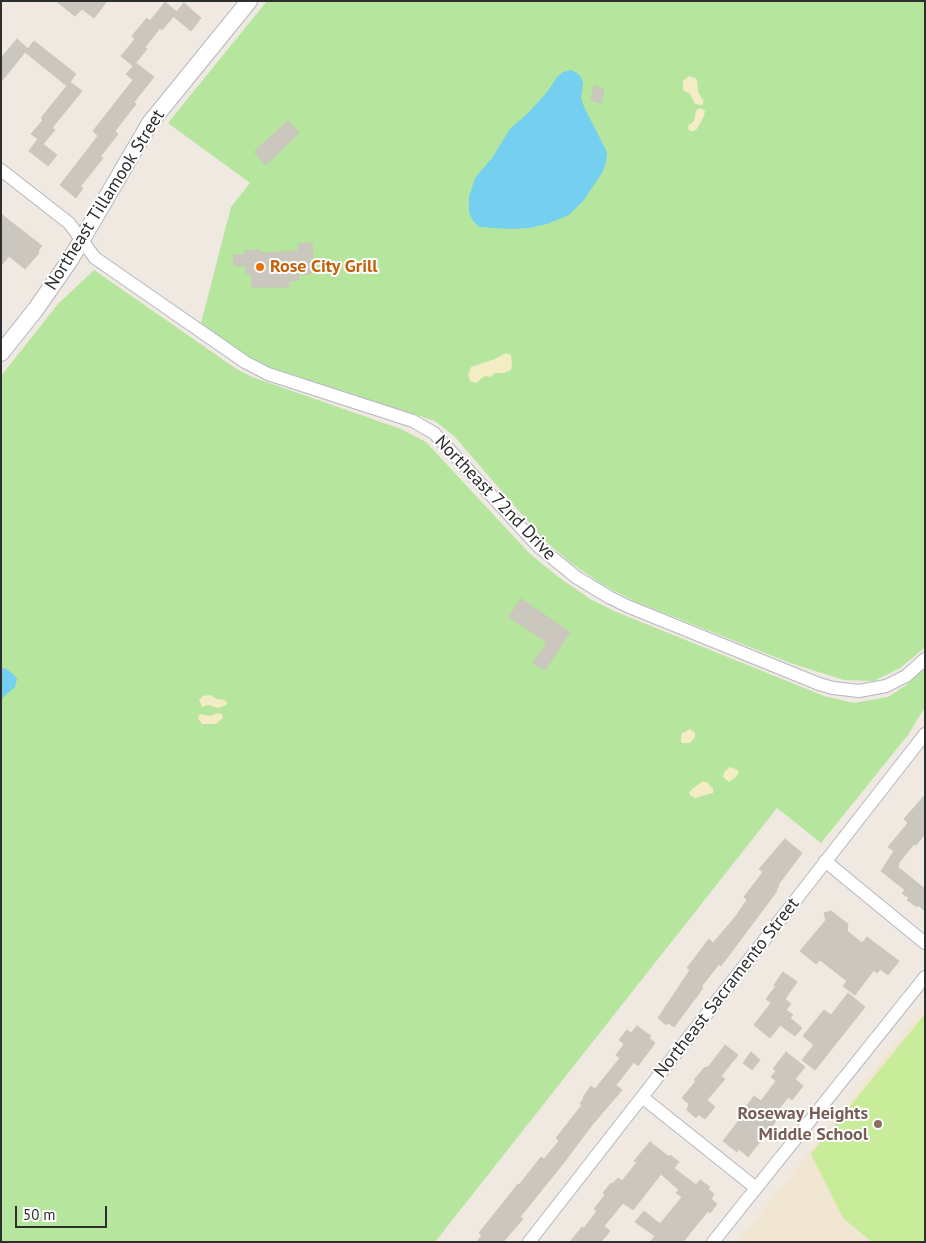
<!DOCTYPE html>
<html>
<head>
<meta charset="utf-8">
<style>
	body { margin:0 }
	#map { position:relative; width:926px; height:1243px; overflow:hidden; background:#efe9e1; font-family:"PT Sans",sans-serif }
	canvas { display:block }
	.frame { position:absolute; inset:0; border:2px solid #2e2e2e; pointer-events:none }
	.scale { position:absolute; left:15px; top:1206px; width:92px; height:22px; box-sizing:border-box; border:2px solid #2e2e2e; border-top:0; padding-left:6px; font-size:15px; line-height:18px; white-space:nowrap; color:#2e2e2e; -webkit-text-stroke:4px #fff; paint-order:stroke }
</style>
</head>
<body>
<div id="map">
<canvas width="926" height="1243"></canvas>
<div class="frame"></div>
<div class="scale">50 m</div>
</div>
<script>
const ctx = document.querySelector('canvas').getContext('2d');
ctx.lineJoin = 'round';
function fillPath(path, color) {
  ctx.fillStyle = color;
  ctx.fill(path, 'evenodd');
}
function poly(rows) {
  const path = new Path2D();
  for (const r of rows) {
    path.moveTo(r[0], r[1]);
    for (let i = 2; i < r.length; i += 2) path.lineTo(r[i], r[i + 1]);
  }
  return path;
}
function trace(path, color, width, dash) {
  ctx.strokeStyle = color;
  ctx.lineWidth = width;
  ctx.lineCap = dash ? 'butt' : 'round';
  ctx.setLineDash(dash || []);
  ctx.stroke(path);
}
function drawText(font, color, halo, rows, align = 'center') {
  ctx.font = font + ' "PT Sans",sans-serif';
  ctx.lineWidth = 4;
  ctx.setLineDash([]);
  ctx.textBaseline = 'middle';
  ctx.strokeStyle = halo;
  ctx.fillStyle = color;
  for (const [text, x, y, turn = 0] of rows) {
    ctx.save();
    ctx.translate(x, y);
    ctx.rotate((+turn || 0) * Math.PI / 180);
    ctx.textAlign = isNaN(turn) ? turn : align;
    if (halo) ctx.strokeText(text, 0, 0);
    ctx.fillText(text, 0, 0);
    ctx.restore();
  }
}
const education = poly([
	[925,1006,925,1242,738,1242]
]);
const green = poly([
	[267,1,925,1,925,646,922,650,900,668,874,681,844,680,793,664,636,602,603,585,571,563,543,539,455,437,435,421,269,367,250,358,201,323,231,207,250,183,168,123],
	[94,270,235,368,252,377,401,429,426,442,529,553,557,576,590,599,614,611,824,696,854,703,888,697,905,686,925,667,925,707,908,735,821,843,777,808,435,1242,1,1242,1,376,58,304]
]);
const sand = poly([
	[689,76,695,78,697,80,698,92,704,102,702,105,695,104,690,94,683,90,683,81],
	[699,108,705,110,704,116,697,129,694,131,689,131,688,126,694,121,696,111],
	[506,353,511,355,512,364,511,370,504,373,495,373,490,377,485,376,476,383,470,381,468,375,471,367,495,359],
	[210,695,217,699,225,700,227,703,226,705,218,708,208,705,202,707,199,700,203,696],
	[218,713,222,714,223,718,216,724,202,724,198,718,200,714,210,716],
	[690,729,695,733,695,737,690,743,683,743,681,742,681,734],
	[730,767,736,769,739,772,736,777,729,782,723,777,724,772],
	[703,781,708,783,713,789,713,793,695,798,690,795,689,793,692,789]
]);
const pitch = poly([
	[925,1014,925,1242,872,1242,843,1218,811,1154]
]);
const water = poly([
	[571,70,577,73,581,77,583,83,581,99,585,109,607,152,606,162,603,171,584,200,569,215,547,224,529,228,510,229,480,227,474,222,469,213,469,197,475,178,492,158,510,129,528,113,548,91,557,77,563,72],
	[5,668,13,674,17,679,15,687,1,699,1,669]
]);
const building = poly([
	[56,1,107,1,94,18,82,9,75,16,56,1],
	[165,2,177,12,162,30,160,28,145,47,147,49,133,66,121,56,135,39,132,36,147,18,150,21,165,2],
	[184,3,201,18,191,31,173,16,184,3],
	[17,39,28,49,34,41,76,74,67,86,25,52,1,82,1,58,17,39],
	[136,63,154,77,134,102,136,104,115,131,118,134,100,157,103,158,80,187,83,188,76,198,60,185,98,136,93,131,133,80,126,74,136,63],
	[70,82,82,91,52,128,55,130,43,144,57,155,48,166,29,151,38,139,31,134,43,120,41,118,70,82],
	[594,86,604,89,601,103,591,100,594,86],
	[288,121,299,133,266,165,254,152,288,121],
	[1,214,42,246,38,251,39,253,25,269,9,256,1,266,1,214],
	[312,243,313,258,310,258,311,274,298,275,299,280,289,281,289,287,252,287,251,273,246,274,246,266,234,266,233,255,245,255,245,251,260,250,261,253,299,251,298,244,312,243],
	[521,599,570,632,545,670,533,663,547,642,509,617,521,599],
	[925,795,925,834,916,845,914,844,898,864,899,865,898,867,925,889,925,911,918,905,917,907,907,900,909,898,902,893,905,890,881,871,894,851,888,847,908,823,904,819,925,795],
	[785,839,802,853,778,885,779,886,776,890,777,891,721,966,719,964,701,987,703,988,674,1027,668,1023,666,1025,658,1018,690,970,687,968,709,939,713,943,736,916,747,900,744,897,763,872,759,869,785,839],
	[831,911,848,924,847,931,862,943,867,937,899,961,888,975,880,969,877,973,874,970,855,995,843,986,847,981,820,960,816,964,800,951,826,920,824,913,831,911],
	[783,972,797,982,785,999,791,1004,786,1010,793,1015,790,1018,802,1028,795,1036,780,1025,770,1038,754,1025,771,1003,766,999,776,986,774,985,783,972],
	[848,993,865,1007,815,1070,802,1060,814,1045,803,1036,824,1010,831,1015,848,993],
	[637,1026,651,1036,649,1038,655,1043,638,1066,634,1062,616,1085,622,1090,592,1125,562,1165,520,1217,523,1219,503,1242,477,1242,482,1235,479,1233,518,1184,519,1185,541,1157,544,1159,559,1141,556,1138,582,1105,580,1104,584,1098,583,1097,591,1086,595,1089,620,1058,616,1055,624,1044,619,1040,627,1030,631,1033,637,1026],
	[725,1045,738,1055,721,1076,725,1079,707,1100,715,1107,705,1119,698,1114,696,1118,687,1110,689,1104,682,1098,696,1081,694,1080,705,1067,706,1068,709,1066,725,1045],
	[751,1052,760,1060,752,1070,743,1063,751,1052],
	[786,1052,805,1067,795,1079,803,1086,792,1100,788,1097,776,1113,780,1116,748,1157,739,1149,737,1152,723,1141,744,1114,742,1112,754,1096,761,1101,776,1081,771,1077,776,1071,773,1069,786,1052],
	[650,1142,669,1157,670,1155,679,1162,674,1168,696,1185,700,1180,710,1187,708,1189,714,1194,711,1199,717,1204,710,1213,708,1211,683,1242,650,1242,655,1236,635,1222,644,1211,660,1224,682,1197,676,1193,679,1190,661,1174,633,1210,623,1203,604,1226,610,1231,601,1242,570,1242,582,1227,584,1228,597,1211,594,1209,605,1195,603,1193,611,1183,612,1184,618,1178,622,1181,637,1162,634,1161,650,1142]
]);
const minor = poly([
	[1,170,69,223,95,258,245,362,268,374,413,421,434,433,538,546,576,577,609,597,627,606,819,684,833,688,859,691,886,686,906,676,925,659],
	[825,861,925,943],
	[642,1097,756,1188],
	[529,1242,925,734],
	[713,1242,925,977]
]);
const tertiary = poly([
	[1,353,36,309,70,260,150,123,249,1]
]);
const markers = [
	[260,267,5,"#e8710a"],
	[878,1124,5,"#8d6e63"]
];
const streetNames = [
	["Northeast Tillamook Street",105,200,-58],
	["Northeast 72nd Drive",495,498,46],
	["Northeast Sacramento Street",727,988,-52]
];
const foodNames = [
	["Rose City Grill",270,267]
];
const educationNames = [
	["Roseway Heights",868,1114],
	["Middle School",868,1135]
];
fillPath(education, '#f0e6d1');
fillPath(green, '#b6e59e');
fillPath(sand, '#f3ecc5');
fillPath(pitch, '#c9ec9a');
fillPath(water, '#75cff0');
fillPath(building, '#cbc7bf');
trace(building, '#cbc5ba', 1);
trace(minor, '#b4b7c1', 14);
trace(tertiary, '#b4b7c1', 18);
trace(minor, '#fff', 12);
trace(tertiary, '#fff', 16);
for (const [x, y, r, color] of markers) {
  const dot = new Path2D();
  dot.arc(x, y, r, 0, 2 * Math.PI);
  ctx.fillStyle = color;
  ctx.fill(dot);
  trace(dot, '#fff', 2);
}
drawText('18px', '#2e2e2e', '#fff', streetNames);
drawText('bold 18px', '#c56008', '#fff', foodNames, 'left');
drawText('bold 18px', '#785e54', '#fff', educationNames, 'right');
</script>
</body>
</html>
